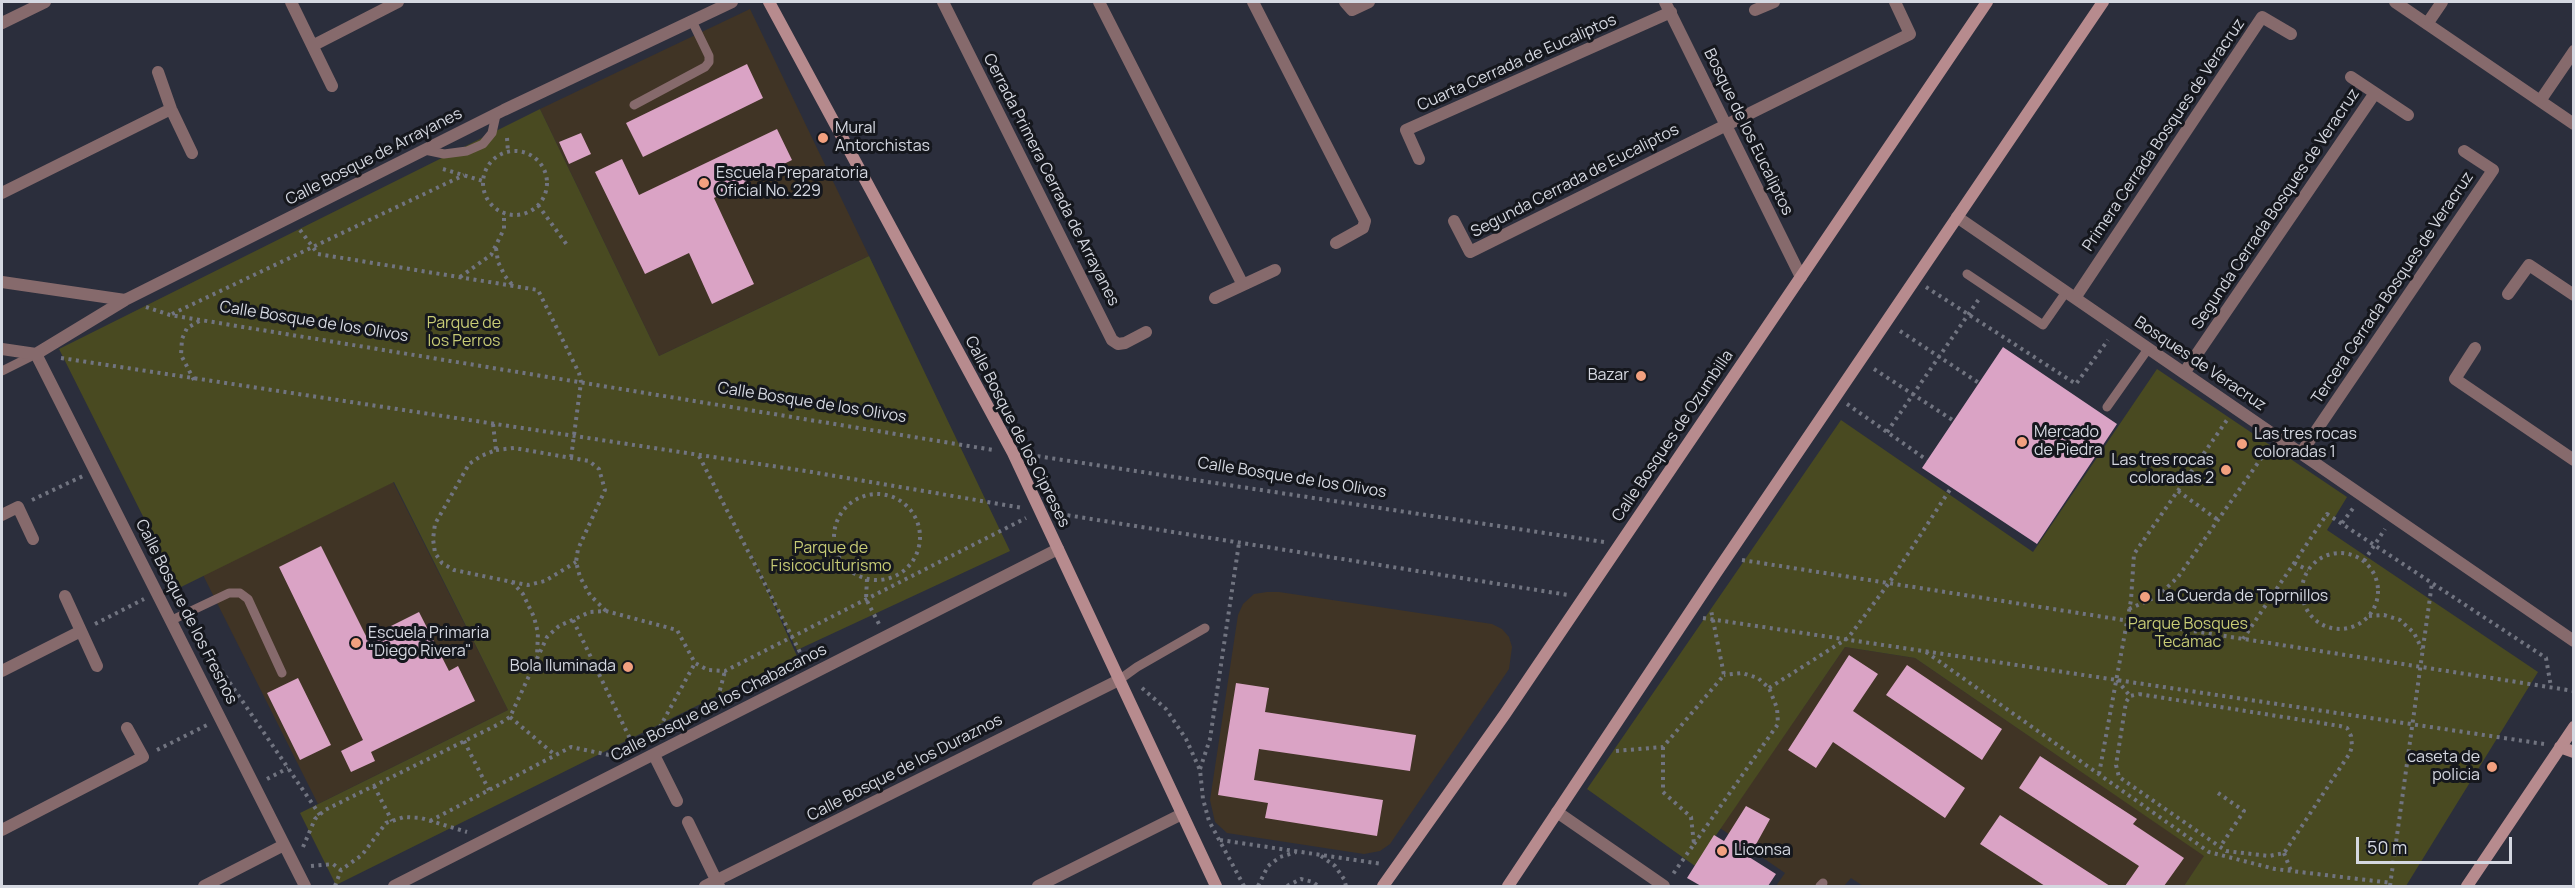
<!DOCTYPE html>
<html>
<head>
<meta charset="utf-8">
<style>
	body { margin:0 }
	#map { position:relative; width:2575px; height:888px; overflow:hidden; background:#2b2e3c; font-family:Manrope,sans-serif }
	canvas { display:block }
	.frame { position:absolute; inset:0; border:3px solid #d5d8e1; pointer-events:none }
	.scale { position:absolute; left:2356px; top:837px; width:156px; height:27px; box-sizing:border-box; border:3px solid #d5d8e1; border-top:0; padding-left:8px; font-size:18px; line-height:21px; white-space:nowrap; color:#d5d8e1; -webkit-text-stroke:4px #15171d; paint-order:stroke }
</style>
</head>
<body>
<div id="map">
<canvas width="2575" height="888"></canvas>
<div class="frame"></div>
<div class="scale">50 m</div>
</div>
<script>
const ctx = document.querySelector('canvas').getContext('2d');
ctx.lineJoin = 'round';
function fillPath(path, color) {
  ctx.fillStyle = color;
  ctx.fill(path, 'evenodd');
}
function poly(rows) {
  const path = new Path2D();
  for (const r of rows) {
    if (r.length === 3) {
      path.moveTo(r[0] + r[2], r[1]);
      path.arc(r[0], r[1], r[2], 0, 2 * Math.PI);
      continue;
    }
    path.moveTo(r[0], r[1]);
    for (let i = 2; i < r.length; i += 2) path.lineTo(r[i], r[i + 1]);
  }
  return path;
}
function trace(path, color, width, dash) {
  ctx.strokeStyle = color;
  ctx.lineWidth = width;
  ctx.lineCap = dash ? 'butt' : 'round';
  ctx.setLineDash(dash || []);
  ctx.stroke(path);
}
function drawText(font, color, halo, rows, align = 'center') {
  ctx.font = font + ' Manrope,sans-serif';
  ctx.lineWidth = 6;
  ctx.setLineDash([]);
  ctx.textBaseline = 'middle';
  ctx.strokeStyle = halo;
  ctx.fillStyle = color;
  for (const [text, x, y, turn = 0] of rows) {
    ctx.save();
    ctx.translate(x, y);
    ctx.rotate((+turn || 0) * Math.PI / 180);
    ctx.textAlign = isNaN(turn) ? turn : align;
    if (halo) ctx.strokeText(text, 0, 0);
    ctx.fillText(text, 0, 0);
    ctx.restore();
  }
}
const education = poly([
	[750,9,869,256,659,356,540,109],
	[393,482,508,710,318,804,203,575],
	[1267,592,1279,592,1492,624,1502,629,1509,637,1512,647,1509,669,1390,844,1380,851,1364,854,1227,833,1215,822,1210,800,1238,615,1243,604,1254,594],
	[1845,647,1915,658,2205,856,2184,886,1863,886,1851,878,1844,886,1776,886,1785,873,1720,828]
]);
const green = poly([
	[540,109,659,356,869,256,1010,551,797,650,744,539,797,656,336,885,300,813,508,710,394,482,179,588,59,349],
	[2157,369,2347,497,2327,530,2538,672,2406,886,2184,886,2204,856,1915,658,1845,647,1695,866,1587,789,1841,420,2033,552]
]);
const building = poly([
	[747,64,763,98,643,157,626,123],
	[777,129,792,160,714,198,754,284,712,304,689,253,645,274,595,172,622,159,639,195],
	[581,133,591,154,569,164,559,142],
	[2003,347,2117,424,2037,544,1922,468],
	[321,546,367,638,419,612,449,671,458,666,475,701,371,752,375,761,351,772,341,751,363,740,279,567],
	[1849,655,1878,674,1853,711,1965,788,1945,818,1833,742,1816,768,1788,750],
	[1907,665,2002,729,1982,760,1886,695],
	[298,678,331,745,300,760,267,693],
	[1236,683,1269,688,1265,712,1416,735,1410,771,1259,749,1254,780,1383,800,1377,836,1265,818,1268,803,1218,795],
	[2040,756,2137,819,2133,824,2184,858,2164,886,2125,886,2139,866,2019,788],
	[1746,806,1770,819,1749,857,1776,874,1768,886,1701,886,1687,878,1714,835,1724,841],
	[2000,815,2110,886,2045,886,1980,844]
]);
const path = poly([
	[507,138,508,152],
	[515,183,32],
	[443,169,483,181],
	[538,205,567,245],
	[300,230,318,254,538,290,579,373,581,382,571,458],
	[496,248,498,262,505,276,514,287],
	[460,277,491,255,504,229,504,213],
	[1926,287,2076,384,2108,340],
	[146,307,170,315,993,450],
	[172,314,464,175],
	[1900,331,1979,383],
	[61,358,812,472,1023,508],
	[1874,369,1954,421],
	[194,380,181,355,182,339,187,328,201,320],
	[1847,404,1927,460],
	[493,424,496,450,481,456,469,464,435,524,433,539,435,553,442,563,454,570,512,582,523,594,534,617,538,633,537,656],
	[1887,432,1979,299],
	[496,450,514,448,589,461,599,469,605,490,578,549,576,562,580,577,590,595,606,611],
	[1030,455,1604,542],
	[699,456,804,660],
	[2178,491,2218,520],
	[877,537,43],
	[32,500,83,476],
	[1060,514,1568,595],
	[2342,523,2354,507],
	[2340,591,38],
	[1742,560,2574,691],
	[2364,561,2385,529],
	[2294,563,2308,570],
	[867,579,866,599,879,624],
	[512,582,528,585,545,581,576,562],
	[2129,609,2158,596,2178,577,2267,450],
	[2369,616,2384,615,2400,620,2414,633,2422,649],
	[1703,618,2544,744],
	[573,620,634,747],
	[95,624,144,599],
	[200,639,320,815],
	[2243,639,2327,514,2546,658,2551,687],
	[1926,652,2209,852,2275,869,2392,883],
	[2117,680,2130,696],
	[1142,688,1166,709,1186,739,1200,770,1203,799,1209,821,1244,886],
	[1769,688,1848,638,1889,583,1951,488],
	[2139,694,2340,726,2347,728,2351,736,2352,746,2350,753,2284,853,2269,856,2226,851,2119,777,2116,765,2126,702,2130,696,2139,694],
	[716,705,725,671],
	[510,717,555,755],
	[656,734,695,663],
	[464,741,489,790],
	[1663,747,1663,792,1691,817,1694,844,1673,874],
	[157,750,207,725],
	[1616,751,1663,747,1724,675,1711,610],
	[1200,769,1210,739,1239,543],
	[2099,774,2131,600,2134,554,2227,420],
	[267,779,288,768],
	[374,786,392,821],
	[2218,793,2244,811,2220,847],
	[430,821,571,747,614,756],
	[1220,840,1382,864],
	[1694,844,1778,724,1777,708,1769,688,1758,678,1742,673,1724,675],
	[303,847,315,819,325,810,499,724,510,717,547,637,559,626,590,612,606,611,677,630,695,663,708,670,725,671,1026,518],
	[2284,853,2291,871],
	[1321,856,1335,866,1344,879,1346,886],
	[311,866,333,864,341,870],
	[335,886,341,870,362,855,386,823,404,817,421,818,467,832],
	[1258,886,1268,866,1280,857,1296,852],
	[1287,886,1301,879,1313,882,1318,886],
	[2390,886,2432,583]
]);
const lane = poly([
	[634,105,705,67,709,62,709,56,692,21],
	[425,150,444,154,467,151,483,144,492,133,496,115],
	[1967,274,2043,325,2066,292],
	[2,371,36,354],
	[2107,407,2148,349],
	[172,620,229,593,240,593,248,599,282,673],
	[1119,680,1137,667,1205,628],
	[1820,886,1823,883]
]);
const street = poly([
	[291,2,332,86],
	[943,2,1112,340,1118,344,1125,343,1146,332],
	[1099,2,1243,285],
	[1253,2,1365,221,1363,228,1336,243],
	[1345,2,1352,10,1369,2],
	[1665,2,1801,277],
	[2395,2,2574,124],
	[1755,10,1774,2],
	[2,23,45,2],
	[2427,24,2442,2],
	[314,45,398,2],
	[158,72,171,109,192,153],
	[2351,77,2408,115],
	[2540,101,2574,51],
	[1419,159,1406,130,1671,12],
	[2,193,171,109],
	[1957,217,2574,641],
	[1454,221,1470,252,1910,34,1895,2],
	[2,282,125,300],
	[2508,294,2529,265,2574,295],
	[1215,298,1275,270],
	[2075,298,2262,17,2291,34],
	[2475,348,2455,379,2574,460],
	[2,349,36,354],
	[36,354,125,300,504,110,732,2],
	[36,354,305,886],
	[2184,373,2375,93],
	[2301,453,2493,170,2464,151],
	[2,515,18,507,33,539],
	[65,596,97,666],
	[2,671,81,631],
	[654,755,677,801],
	[1557,812,1664,886],
	[688,822,719,886],
	[2,830,143,757,127,728],
	[204,886,284,845],
	[394,886,1058,549],
	[705,886,1119,680],
	[1038,886,1182,814]
]);
const secondary = poly([
	[769,2,1013,453,1216,886],
	[2560,747,2574,752],
	[1383,886,1505,714,1987,2],
	[1508,886,1716,573,2103,2],
	[2467,886,2574,727]
]);
const markers = [
	[823,138,6,"#f2a07f"],
	[704,183,6,"#f2a07f"],
	[1641,376,6,"#f2a07f"],
	[2022,442,6,"#f2a07f"],
	[2242,444,6,"#f2a07f"],
	[2226,470,6,"#f2a07f"],
	[2145,597,6,"#f2a07f"],
	[356,643,6,"#f2a07f"],
	[628,667,6,"#f2a07f"],
	[2492,767,6,"#f2a07f"],
	[1722,851,6,"#f2a07f"]
];
const streetNames = [
	["Cuarta Cerrada de Eucaliptos",1517,63,-24],
	["Bosque de los Eucaliptos",1748,132,64],
	["Primera Cerrada Bosques de Veracruz",2164,135,-56],
	["Calle Bosque de Arrayanes",374,157,-27],
	["Cerrada Primera Cerrada de Arrayanes",1051,180,63],
	["Segunda Cerrada de Eucaliptos",1575,181,-27],
	["Segunda Cerrada Bosques de Veracruz",2276,209,-56],
	["Tercera Cerrada Bosques de Veracruz",2393,288,-56],
	["Calle Bosque de los Olivos",314,322,9],
	["Bosques de Veracruz",2200,364,34],
	["Calle Bosque de los Olivos",812,403,9],
	["Calle Bosque de los Cipreses",1017,432,63],
	["Calle Bosques de Ozumbilla",1673,436,-56],
	["Calle Bosque de los Olivos",1292,478,9],
	["Calle Bosque de los Fresnos",186,612,63],
	["Calle Bosque de los Chabacanos",719,703,-27],
	["Calle Bosque de los Duraznos",905,768,-27]
];
const poiNames = [
	["Mural",835,129],
	["Antorchistas",835,147],
	["Escuela Preparatoria",716,174],
	["Oficial No. 229",716,192],
	["Bazar",1629,376,"right"],
	["Mercado",2034,433],
	["de Piedra",2034,451],
	["Las tres rocas",2254,435],
	["coloradas 1",2254,453],
	["Las tres rocas",2214,461,"right"],
	["coloradas 2",2214,479,"right"],
	["La Cuerda de Toprnillos",2157,597],
	["Escuela Primaria",368,634],
	["\"Diego Rivera\"",368,652],
	["Bola Iluminada",616,667,"right"],
	["caseta de",2480,758,"right"],
	["policia",2480,776,"right"],
	["Liconsa",1734,851]
];
const parkNames = [
	["Parque de",464,324],
	["los Perros",464,342],
	["Parque de",831,549],
	["Fisicoculturismo",831,567],
	["Parque Bosques",2188,625],
	["Tecámac",2188,643]
];
fillPath(education, '#403425');
fillPath(green, '#494a21');
fillPath(building, '#daa3c5');
trace(path, '#717480', 4, [3, 4.5]);
trace(lane, '#866a6c', 9);
trace(street, '#866a6c', 12);
trace(secondary, '#b78b8e', 12);
for (const [x, y, r, color] of markers) {
  const dot = new Path2D();
  dot.arc(x, y, r, 0, 2 * Math.PI);
  ctx.fillStyle = color;
  ctx.fill(dot);
  trace(dot, '#15171d', 2);
}
drawText('16px', '#d5d8e1', '#15171d', streetNames);
drawText('16px', '#d5d8e1', '#15171d', poiNames, 'left');
drawText('16px', '#c7cb75', '#15171d', parkNames);
</script>
</body>
</html>
